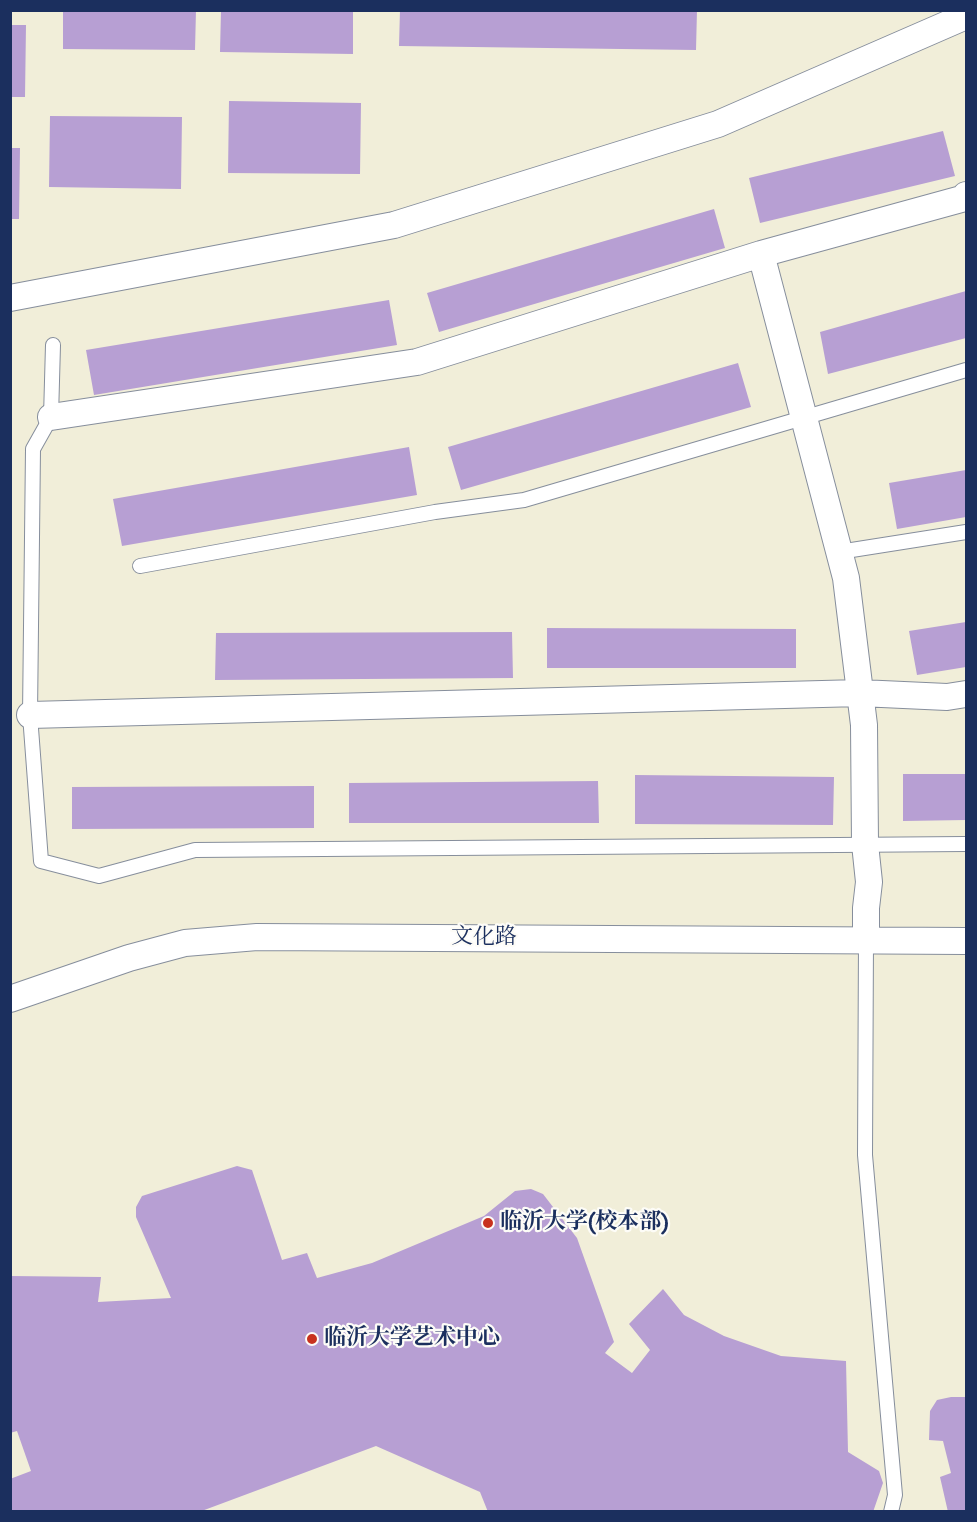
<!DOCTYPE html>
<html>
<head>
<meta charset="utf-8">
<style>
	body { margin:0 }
	#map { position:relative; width:977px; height:1522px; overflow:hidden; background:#f1eed9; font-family:"IM FELL DW Pica",serif }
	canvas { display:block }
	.frame { position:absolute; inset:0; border:12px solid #1b2f5e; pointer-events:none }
</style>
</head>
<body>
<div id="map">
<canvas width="977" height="1522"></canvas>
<div class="frame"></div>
</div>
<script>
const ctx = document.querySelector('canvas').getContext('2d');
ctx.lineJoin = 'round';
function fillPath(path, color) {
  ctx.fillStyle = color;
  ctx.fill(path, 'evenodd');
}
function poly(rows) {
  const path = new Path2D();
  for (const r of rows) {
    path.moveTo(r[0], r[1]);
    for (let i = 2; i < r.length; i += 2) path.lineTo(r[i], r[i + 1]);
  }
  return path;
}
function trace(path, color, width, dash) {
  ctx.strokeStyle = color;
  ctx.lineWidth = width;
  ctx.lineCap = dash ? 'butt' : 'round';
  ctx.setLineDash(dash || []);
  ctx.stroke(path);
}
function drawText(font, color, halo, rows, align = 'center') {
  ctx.font = font + ' "IM FELL DW Pica","Noto Serif SC",serif';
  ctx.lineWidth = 4.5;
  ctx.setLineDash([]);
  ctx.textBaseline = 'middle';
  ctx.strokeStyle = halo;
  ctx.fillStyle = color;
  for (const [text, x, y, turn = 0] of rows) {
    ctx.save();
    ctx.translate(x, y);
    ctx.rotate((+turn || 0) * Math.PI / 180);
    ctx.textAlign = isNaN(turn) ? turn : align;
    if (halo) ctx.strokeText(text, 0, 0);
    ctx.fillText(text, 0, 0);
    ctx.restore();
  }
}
const building = poly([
	[63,10,196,10,195,50,63,49],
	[221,10,353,10,353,54,220,52],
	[400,10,697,10,696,50,399,46],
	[10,25,26,25,25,97,10,97],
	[229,101,361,103,360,174,228,173],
	[50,116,182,117,181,189,49,187],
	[943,131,955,176,760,223,749,178],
	[10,148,20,148,19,219,10,219],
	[714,209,725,248,439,332,427,293],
	[966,291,966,338,828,374,820,332],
	[389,300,397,345,94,395,86,350],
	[738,363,751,407,461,490,448,447],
	[409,447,417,495,122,546,113,499],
	[966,470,966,517,897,529,889,483],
	[966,622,966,667,917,675,909,631],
	[547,628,796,629,796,668,547,668],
	[512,632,513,678,215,680,216,633],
	[903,774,966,774,966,820,903,821],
	[635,775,834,777,833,825,635,824],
	[598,781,599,823,349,823,349,783],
	[314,786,314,828,72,829,72,787],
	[237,1166,252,1170,282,1260,307,1253,317,1278,372,1263,484,1216,515,1191,531,1189,543,1194,577,1238,614,1342,605,1353,632,1373,650,1350,629,1324,663,1289,684,1315,724,1336,781,1356,846,1361,848,1452,879,1471,883,1483,873,1512,488,1512,480,1492,376,1446,199,1512,10,1512,10,1479,31,1471,17,1431,10,1433,10,1276,101,1277,98,1302,171,1298,136,1217,136,1207,142,1196],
	[951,1397,966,1397,966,1512,948,1512,940,1477,951,1473,943,1441,929,1440,930,1411,937,1400]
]);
const lane = poly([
	[53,345,51,417,33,449,30,715,41,861,99,876,195,850,966,844],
	[839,552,966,532],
	[140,566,435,512,524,500,966,370],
	[866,940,865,1155,895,1495,891,1512]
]);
const street = poly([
	[761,254,846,578,864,725,865,844,869,882,866,908,866,940],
	[10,298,394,225,718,124,966,16],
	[51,417,417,362,761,254,965,198,966,195],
	[30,715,860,693,947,697,966,694],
	[10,999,129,958,185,943,257,937,966,941]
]);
const markers = [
	[488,1223,6,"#c8321e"],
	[312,1339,6,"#c8321e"]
];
const streetNames = [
	["文化路",484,938]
];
const poiNames = [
	["临沂大学(校本部)",500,1223],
	["临沂大学艺术中心",324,1339]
];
fillPath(building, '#b79fd3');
trace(lane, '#868e9c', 16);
trace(street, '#868e9c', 28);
trace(lane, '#fff', 14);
trace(street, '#fff', 26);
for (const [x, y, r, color] of markers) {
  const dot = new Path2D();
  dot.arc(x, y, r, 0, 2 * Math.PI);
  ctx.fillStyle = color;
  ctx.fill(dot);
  trace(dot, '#fdfcf7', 2);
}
drawText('22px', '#1b2f5e', '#fdfcf7', streetNames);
drawText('bold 22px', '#1b2f5e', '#fdfcf7', poiNames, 'left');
</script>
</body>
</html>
